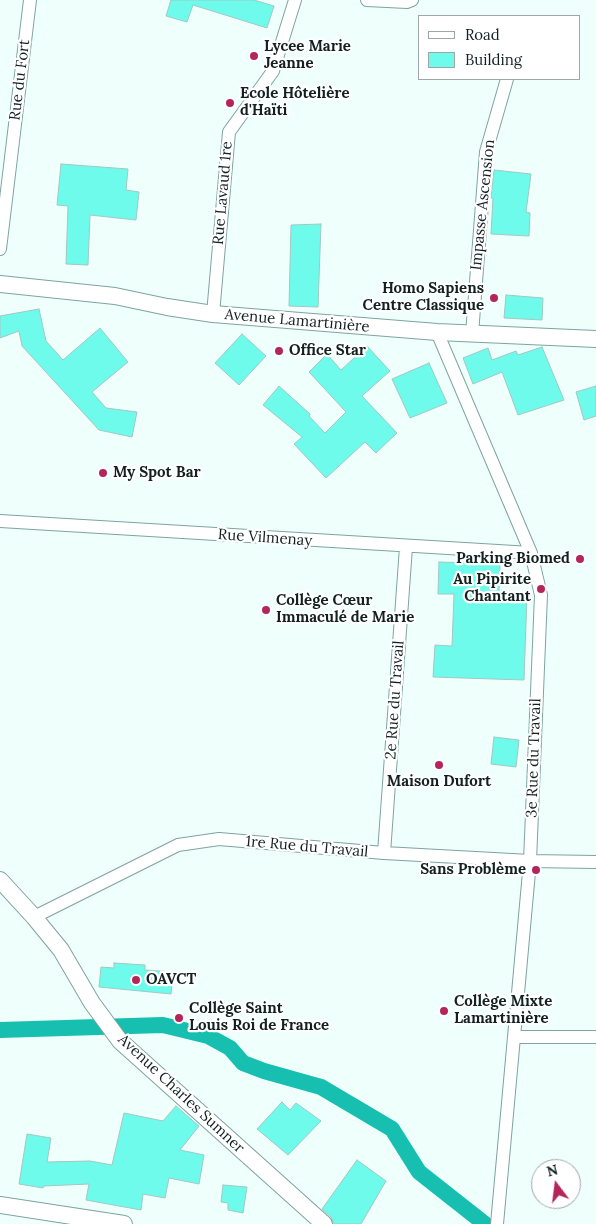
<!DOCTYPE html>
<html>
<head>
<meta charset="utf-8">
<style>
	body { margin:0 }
	#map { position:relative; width:596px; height:1224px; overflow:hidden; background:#effffc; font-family:Lora,serif }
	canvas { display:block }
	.legend { position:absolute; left:418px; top:15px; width:162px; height:65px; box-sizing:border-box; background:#fff; border:1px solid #a0a6a5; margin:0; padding:6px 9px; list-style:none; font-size:15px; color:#12211f }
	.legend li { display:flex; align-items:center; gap:10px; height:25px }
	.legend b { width:25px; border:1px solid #a0a6a5 }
	.north { position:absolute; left:531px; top:1159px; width:50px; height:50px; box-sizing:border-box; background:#fff; border:1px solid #a0a6a5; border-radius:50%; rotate:345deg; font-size:14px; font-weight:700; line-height:20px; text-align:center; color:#12211f }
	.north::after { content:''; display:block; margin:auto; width:18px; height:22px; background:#b4265b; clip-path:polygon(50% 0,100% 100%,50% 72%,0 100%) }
</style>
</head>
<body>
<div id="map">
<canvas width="596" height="1224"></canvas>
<ul class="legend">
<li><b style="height:6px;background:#fff"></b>Road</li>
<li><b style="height:14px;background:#6efbeb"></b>Building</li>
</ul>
<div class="north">N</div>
</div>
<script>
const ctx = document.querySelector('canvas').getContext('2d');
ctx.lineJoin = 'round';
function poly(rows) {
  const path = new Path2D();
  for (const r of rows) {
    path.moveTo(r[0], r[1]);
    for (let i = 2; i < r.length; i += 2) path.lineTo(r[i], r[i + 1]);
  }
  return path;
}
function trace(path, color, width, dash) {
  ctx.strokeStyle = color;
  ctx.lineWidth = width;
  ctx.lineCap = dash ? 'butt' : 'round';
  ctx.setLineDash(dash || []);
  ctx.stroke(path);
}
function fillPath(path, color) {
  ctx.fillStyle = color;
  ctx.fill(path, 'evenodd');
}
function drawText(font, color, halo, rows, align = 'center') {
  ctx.font = font + ' Lora,serif';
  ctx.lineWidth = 4.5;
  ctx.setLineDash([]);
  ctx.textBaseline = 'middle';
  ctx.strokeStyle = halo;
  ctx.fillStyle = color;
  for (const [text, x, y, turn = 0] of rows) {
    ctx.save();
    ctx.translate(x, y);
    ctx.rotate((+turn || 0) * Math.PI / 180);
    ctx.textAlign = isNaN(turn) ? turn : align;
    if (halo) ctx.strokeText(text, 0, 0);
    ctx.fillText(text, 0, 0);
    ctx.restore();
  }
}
const canal = poly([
	[0,1030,163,1025,208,1036,230,1048,243,1063,264,1071,321,1087,392,1129,419,1172,485,1224]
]);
const building = poly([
	[171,0,254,0,274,6,267,28,193,5,187,22,166,16,171,0],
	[61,164,128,169,126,190,139,192,136,220,90,215,88,265,66,264,68,206,57,205,61,164],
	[494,170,531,174,526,212,530,213,529,236,491,234,493,198,491,198,494,170],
	[321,224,318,307,289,306,291,225,321,224],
	[506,295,543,298,542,320,504,318,506,295],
	[39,309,46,341,63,360,100,328,128,362,92,392,106,408,137,412,132,437,99,430,22,346,19,331,0,338,0,316,39,309],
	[242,334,266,356,239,385,215,363,242,334],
	[367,346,390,371,362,396,397,433,376,453,365,442,326,478,294,444,302,437,263,405,279,386,310,414,309,416,325,433,346,412,309,372,327,354,341,370,367,346],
	[542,347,564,400,518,415,502,372,473,384,463,358,488,348,492,360,516,351,518,355,542,347],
	[429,363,447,403,410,418,392,379,429,363],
	[596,386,596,416,584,420,576,392,596,386],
	[439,562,500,564,499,594,527,595,524,680,433,677,435,645,452,646,454,594,438,594,439,562],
	[494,737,519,740,516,767,491,764,494,737],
	[114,963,145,965,145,970,173,972,171,994,99,987,101,967,114,968,114,963],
	[282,1102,290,1110,296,1103,321,1121,288,1155,257,1129,282,1102],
	[176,1106,199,1126,180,1150,204,1155,199,1184,169,1178,165,1198,143,1194,141,1210,86,1200,89,1184,44,1186,43,1188,19,1184,27,1134,51,1138,47,1162,90,1161,112,1165,124,1113,163,1121,176,1106],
	[357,1160,386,1181,361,1224,334,1224,331,1217,322,1209,357,1160],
	[223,1185,247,1187,243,1213,228,1210,228,1203,221,1202,223,1185]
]);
const minor = poly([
	[367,0,407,2,412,0],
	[0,249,30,0],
	[213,314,229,132,273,71,295,0],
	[437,332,531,553,541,595,530,861,497,1224],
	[472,334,486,152,507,79],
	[0,521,531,553],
	[384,853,406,547],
	[34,917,178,845,219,839,384,853,530,861,596,862],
	[514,1037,596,1037]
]);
const tertiary = poly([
	[0,284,115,296,167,307,213,314,437,332,596,339],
	[0,880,34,917,61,950,92,1003,120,1041,324,1224],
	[0,1205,124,1224]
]);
const markers = [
	[254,56,5,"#b4265b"],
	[230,103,5,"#b4265b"],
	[494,298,5,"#b4265b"],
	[279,351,5,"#b4265b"],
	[103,473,5,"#b4265b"],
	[580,559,5,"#b4265b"],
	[541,589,5,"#b4265b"],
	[266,610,5,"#b4265b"],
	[439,765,5,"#b4265b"],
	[536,870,5,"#b4265b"],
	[136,980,5,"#b4265b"],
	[444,1011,5,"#b4265b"],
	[179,1018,5,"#b4265b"]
];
const poiNames = [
	["Lycee Marie",264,47],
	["Jeanne",264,64],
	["Ecole Hôtelière",240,94],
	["d'Haïti",240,111],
	["Homo Sapiens",484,289,"right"],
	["Centre Classique",484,306,"right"],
	["Office Star",289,351],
	["My Spot Bar",113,473],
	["Parking Biomed",570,559,"right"],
	["Au Pipirite",531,580,"right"],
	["Chantant",531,597,"right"],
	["Collège Cœur",276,601],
	["Immaculé de Marie",276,618],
	["Maison Dufort",439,782,"center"],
	["Sans Problème",526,870,"right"],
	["OAVCT",146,980],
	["Collège Mixte",454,1002],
	["Lamartinière",454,1019],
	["Collège Saint",189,1009],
	["Louis Roi de France",189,1026]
];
const streetNames = [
	["Rue du Fort",20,80,-83],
	["Rue Lavaud 1re",223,193,-85],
	["Impasse Ascension",483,205,-84],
	["Avenue Lamartinière",297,321,5],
	["Rue Vilmenay",265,538,4],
	["2e Rue du Travail",395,700,-86],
	["3e Rue du Travail",534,758,-88],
	["1re Rue du Travail",307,847,5],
	["Avenue Charles Sumner",181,1094,43]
];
trace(canal, '#17bfb1', 16);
fillPath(building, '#6efbeb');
trace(building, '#a1c8c2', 1);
trace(minor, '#7ea49e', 14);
trace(tertiary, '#7ea49e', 18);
trace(minor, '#fff', 12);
trace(tertiary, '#fff', 16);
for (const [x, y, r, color] of markers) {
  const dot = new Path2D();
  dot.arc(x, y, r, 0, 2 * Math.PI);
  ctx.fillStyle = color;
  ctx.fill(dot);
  trace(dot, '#fff', 2);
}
drawText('bold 15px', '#12211f', '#fff', poiNames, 'left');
drawText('15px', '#12211f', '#fff', streetNames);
</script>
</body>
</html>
